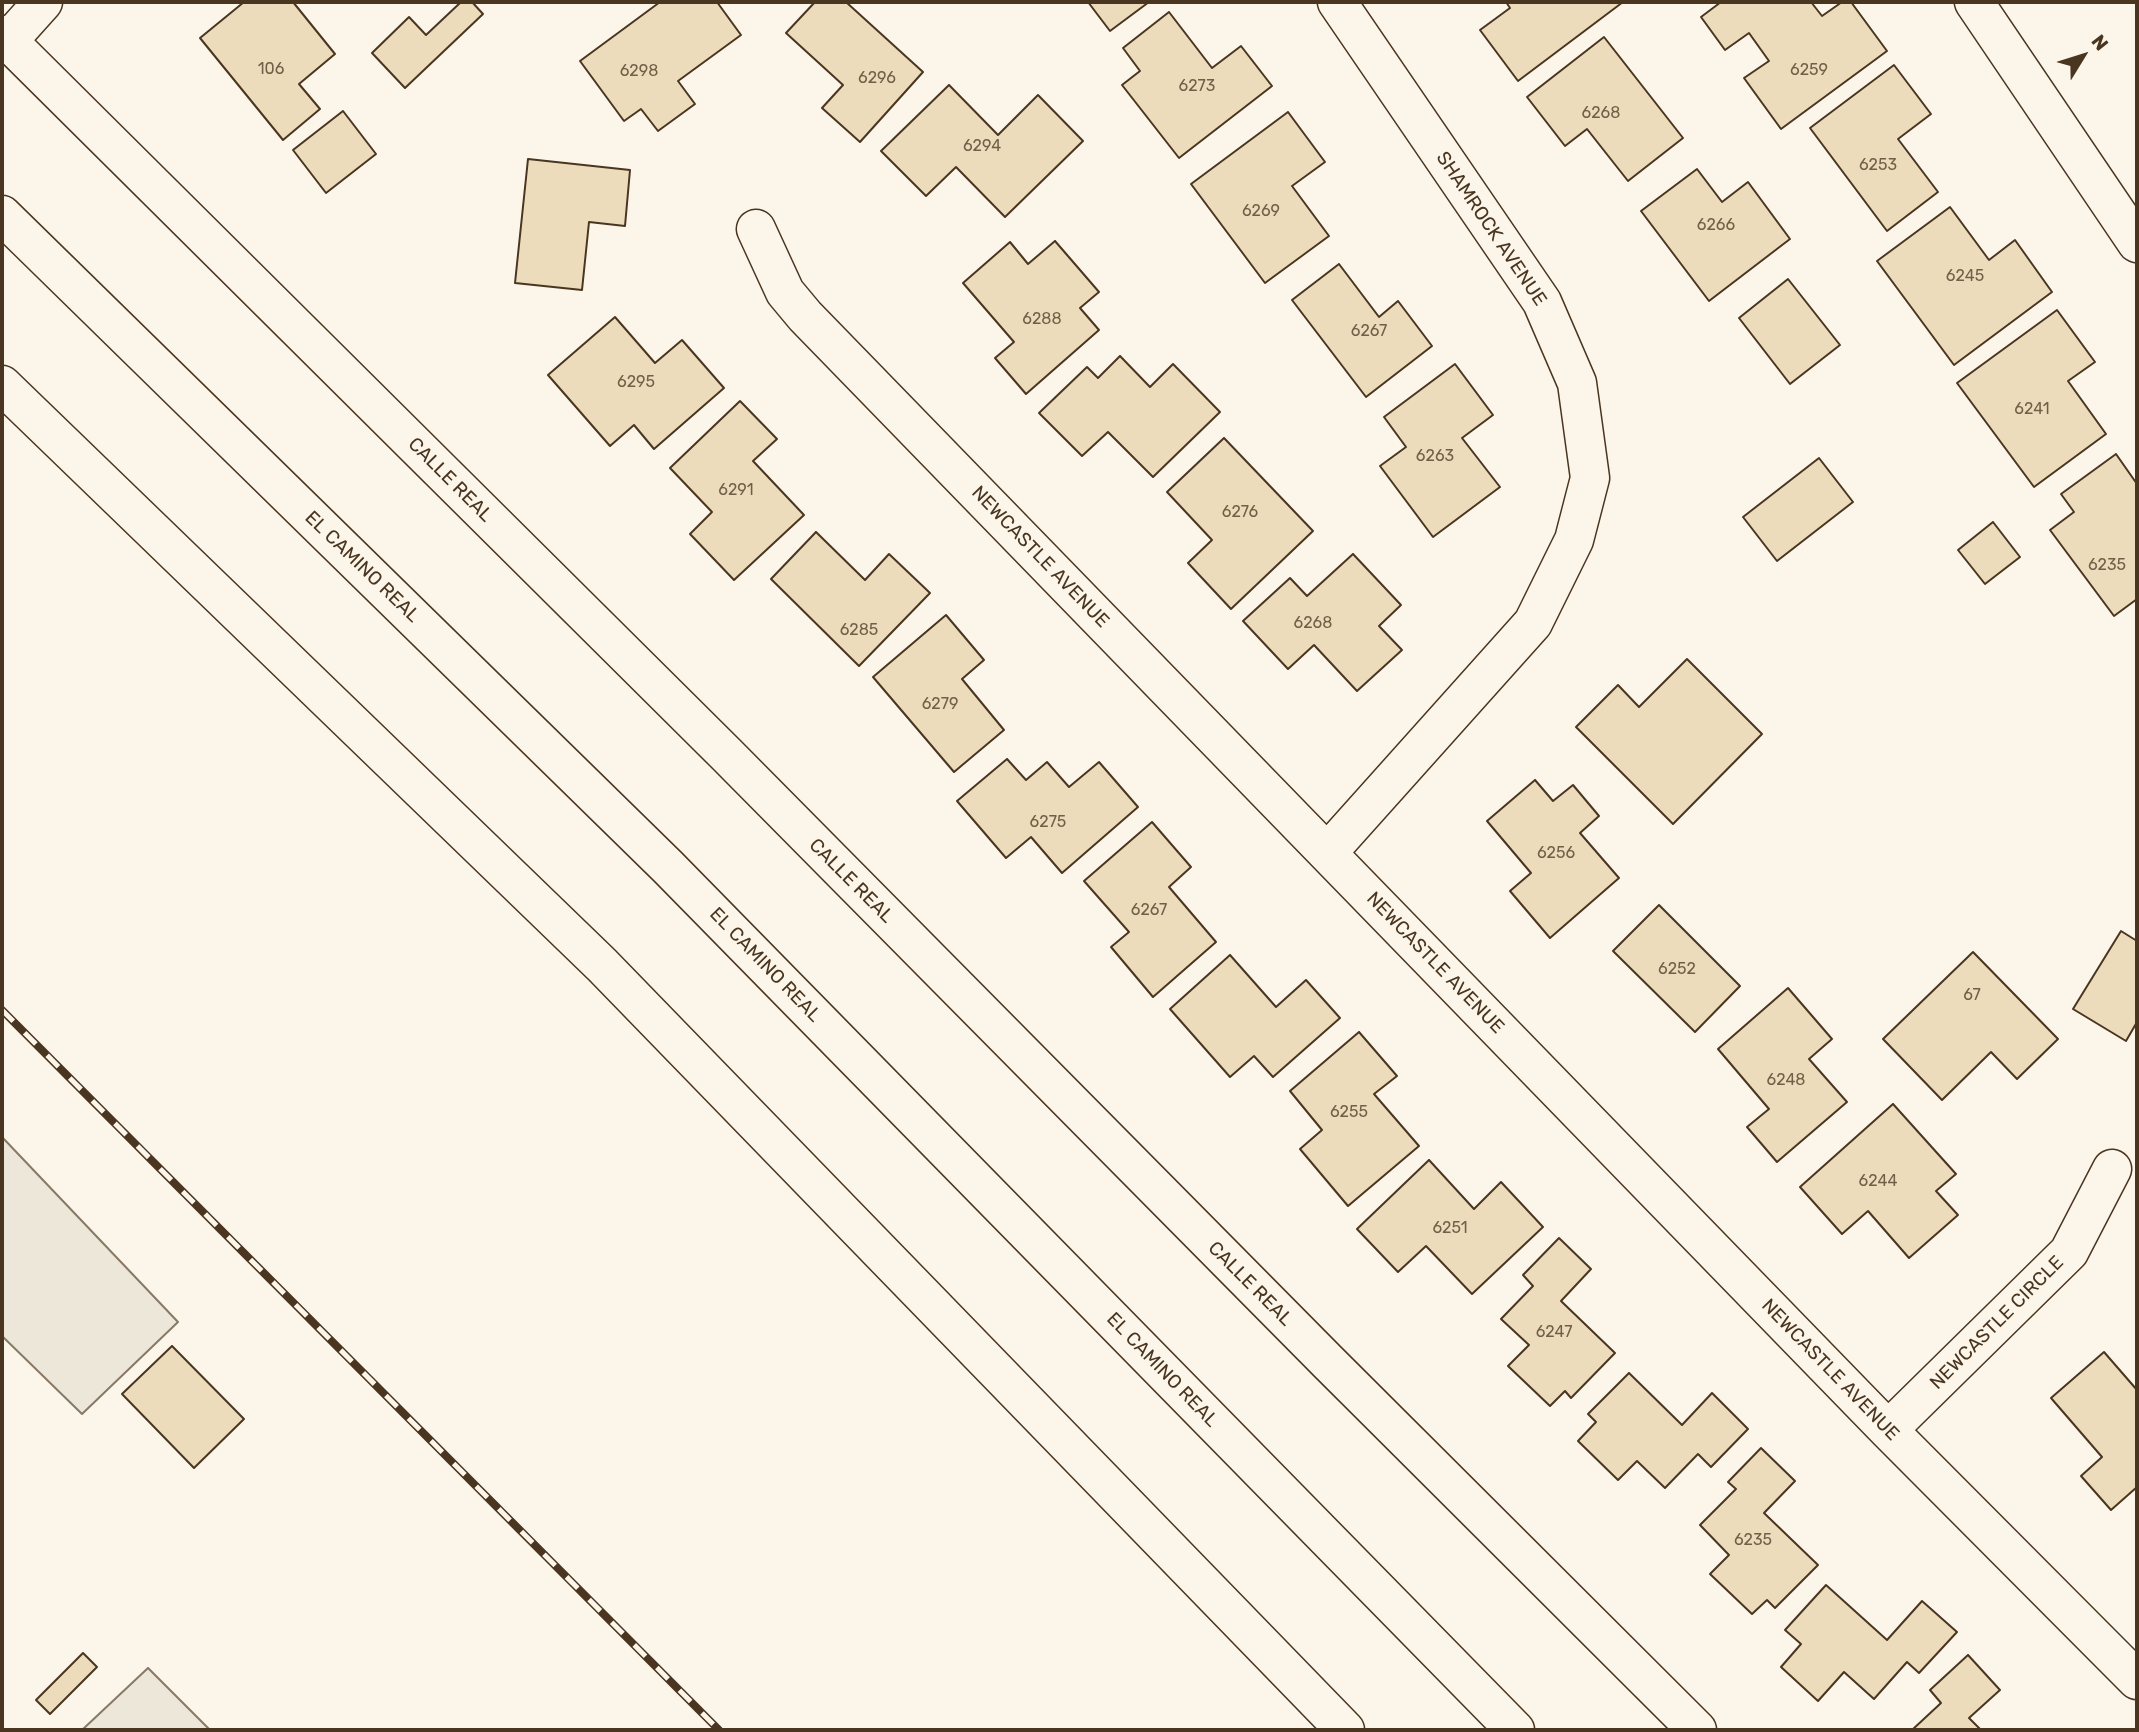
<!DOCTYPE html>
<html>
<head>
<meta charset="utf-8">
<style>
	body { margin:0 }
	#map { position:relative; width:2139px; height:1732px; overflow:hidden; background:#fbf6e9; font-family:Rubik,sans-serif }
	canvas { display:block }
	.frame { position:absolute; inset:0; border:4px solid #4a3520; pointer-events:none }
	.north { position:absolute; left:2048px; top:21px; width:70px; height:70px; -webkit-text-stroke:5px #fbf6e9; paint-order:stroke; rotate:52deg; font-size:19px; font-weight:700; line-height:28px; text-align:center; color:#4a3520 }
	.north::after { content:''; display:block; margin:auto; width:24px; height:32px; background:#4a3520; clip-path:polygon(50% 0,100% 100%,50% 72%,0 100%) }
</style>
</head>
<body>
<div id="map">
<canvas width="2139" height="1732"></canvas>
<div class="frame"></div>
<div class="north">N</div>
</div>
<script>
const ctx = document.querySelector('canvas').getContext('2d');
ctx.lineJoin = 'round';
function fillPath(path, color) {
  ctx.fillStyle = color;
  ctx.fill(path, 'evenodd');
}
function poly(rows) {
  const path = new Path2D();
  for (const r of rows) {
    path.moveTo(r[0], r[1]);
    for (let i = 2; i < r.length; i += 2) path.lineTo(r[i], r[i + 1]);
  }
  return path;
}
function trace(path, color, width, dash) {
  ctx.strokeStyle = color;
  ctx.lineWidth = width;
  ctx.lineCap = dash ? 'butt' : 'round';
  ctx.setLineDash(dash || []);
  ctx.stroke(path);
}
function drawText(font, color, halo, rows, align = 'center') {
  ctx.font = font + ' Rubik,sans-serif';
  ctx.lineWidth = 5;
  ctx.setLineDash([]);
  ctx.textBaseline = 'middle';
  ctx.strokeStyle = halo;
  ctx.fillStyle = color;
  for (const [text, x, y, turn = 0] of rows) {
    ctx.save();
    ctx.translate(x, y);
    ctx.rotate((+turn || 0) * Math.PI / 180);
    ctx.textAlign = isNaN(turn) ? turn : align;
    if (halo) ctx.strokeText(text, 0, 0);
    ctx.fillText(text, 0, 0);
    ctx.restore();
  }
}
const parking = poly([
	[2,1137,178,1322,82,1414,2,1336,2,1137],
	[148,1668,210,1730,82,1730,148,1668]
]);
const building = poly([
	[244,2,293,2,335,54,299,84,320,109,283,140,200,38,244,2],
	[461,2,472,2,483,14,405,88,372,53,409,17,426,35,461,2],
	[660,2,717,2,741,35,678,81,695,104,658,131,641,109,624,121,580,61,660,2],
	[815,2,846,2,923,72,860,142,822,108,843,85,786,33,815,2],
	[1088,2,1149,2,1110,31,1088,2],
	[1506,2,1623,2,1518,81,1480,30,1510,8,1506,2],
	[1721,2,1811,2,1822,16,1842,2,1851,2,1887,51,1781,129,1744,78,1769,61,1749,33,1725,50,1701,17,1721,2],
	[1169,12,1212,68,1241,46,1272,86,1179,158,1122,85,1140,71,1123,48,1169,12],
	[1604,37,1683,138,1628,181,1587,129,1565,146,1527,97,1604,37],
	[1894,65,1931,114,1898,139,1938,192,1887,231,1810,128,1894,65],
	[949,85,998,135,1038,95,1083,141,1005,217,956,167,926,196,881,151,949,85],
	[343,111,376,154,326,193,293,150,343,111],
	[1288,112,1325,162,1292,186,1329,236,1265,283,1191,184,1288,112],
	[528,159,630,170,625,226,589,222,582,290,515,283,528,159],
	[1697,169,1722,202,1748,182,1790,239,1709,301,1641,211,1697,169],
	[1950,207,1989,260,2015,240,2052,292,1954,365,1877,261,1950,207],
	[1055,241,1099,292,1080,308,1099,330,1026,394,995,358,1014,342,963,283,1010,242,1028,264,1055,241],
	[1339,264,1379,317,1398,301,1432,346,1366,397,1292,300,1339,264],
	[1788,279,1840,345,1790,384,1739,318,1788,279],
	[2057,310,2095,362,2068,381,2106,434,2034,487,1957,383,2057,310],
	[615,317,655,363,682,340,724,388,654,449,634,425,610,446,548,375,615,317],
	[1120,356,1150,387,1173,364,1220,412,1153,477,1108,432,1082,456,1039,413,1087,367,1098,378,1120,356],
	[1455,364,1493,415,1462,438,1500,487,1433,537,1380,466,1406,447,1384,417,1455,364],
	[740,401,777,439,753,461,804,515,734,580,690,534,712,512,670,468,740,401],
	[1224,438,1313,531,1231,609,1188,563,1212,540,1167,492,1224,438],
	[2116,454,2137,484,2137,599,2114,616,2050,530,2074,512,2061,494,2116,454],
	[1819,458,1853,502,1777,561,1743,517,1819,458],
	[1993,522,2020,557,1985,584,1958,550,1993,522],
	[816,532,865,580,889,554,930,593,859,666,771,579,816,532],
	[1353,554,1401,605,1379,626,1402,650,1357,691,1314,645,1288,669,1243,621,1290,578,1307,596,1353,554],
	[946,615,984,660,962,679,1004,730,954,772,873,677,946,615],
	[1687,659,1762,734,1673,824,1576,727,1618,685,1639,707,1687,659],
	[1007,759,1026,780,1047,762,1069,787,1099,762,1138,807,1062,873,1031,837,1006,858,957,801,1007,759],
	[1535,780,1553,801,1573,785,1599,816,1580,833,1619,878,1550,938,1510,891,1531,873,1487,821,1535,780],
	[1152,822,1191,867,1169,887,1216,942,1153,997,1111,947,1129,932,1084,881,1152,822],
	[1659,905,1740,986,1695,1032,1613,951,1659,905],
	[2121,931,2137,941,2137,1022,2126,1041,2073,1009,2121,931],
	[1973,952,2058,1039,2017,1079,1991,1052,1942,1100,1883,1039,1973,952],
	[1230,955,1276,1007,1306,980,1340,1018,1273,1077,1254,1056,1230,1077,1170,1009,1230,955],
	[1788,988,1832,1039,1809,1059,1847,1102,1777,1162,1747,1127,1769,1109,1718,1049,1788,988],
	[1359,1032,1397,1076,1374,1094,1419,1146,1348,1206,1300,1149,1322,1130,1290,1091,1359,1032],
	[1893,1104,1956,1174,1936,1191,1958,1215,1909,1258,1868,1211,1842,1234,1800,1187,1893,1104],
	[1429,1160,1474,1209,1501,1182,1543,1227,1472,1294,1426,1246,1398,1272,1357,1229,1429,1160],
	[1559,1238,1591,1269,1561,1301,1615,1353,1571,1398,1565,1391,1550,1406,1508,1366,1529,1345,1501,1319,1533,1286,1523,1275,1559,1238],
	[172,1346,244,1419,194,1468,122,1394,172,1346],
	[2104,1352,2137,1390,2137,1487,2111,1510,2081,1476,2102,1457,2051,1398,2104,1352],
	[1629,1373,1682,1425,1712,1393,1748,1429,1711,1467,1698,1454,1665,1488,1637,1461,1618,1480,1578,1441,1596,1422,1588,1414,1629,1373],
	[1761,1448,1795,1481,1764,1513,1818,1565,1775,1608,1767,1600,1752,1614,1710,1574,1729,1555,1700,1525,1736,1489,1728,1482,1761,1448],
	[1826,1585,1887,1640,1922,1601,1957,1632,1919,1673,1907,1662,1874,1699,1844,1672,1818,1701,1781,1667,1801,1644,1785,1630,1826,1585],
	[83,1653,97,1667,50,1714,36,1700,83,1653],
	[1968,1655,2000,1690,1969,1718,1981,1730,1912,1730,1941,1703,1930,1690,1968,1655]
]);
const minor = poly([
	[1974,2,2137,243],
	[756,229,785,292,805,316,1888,1430,2137,1680],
	[1328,852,1533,623,1574,540,1590,478,1577,383,1542,302,1337,2],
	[1888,1430,2069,1252,2112,1169]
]);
const tertiary = poly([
	[8,41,43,2]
]);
const secondary = poly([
	[2,35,727,755,1329,1363,1697,1730]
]);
const motorway = poly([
	[2,215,668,867,1515,1730],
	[2,385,602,965,1345,1730]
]);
const rail = poly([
	[2,1010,719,1730]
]);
const numberNames = [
	["106",271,69],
	["6259",1809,70],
	["6298",639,71],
	["6296",877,78],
	["6273",1197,86],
	["6268",1601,113],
	["6294",982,146],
	["6253",1878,165],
	["6269",1261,211],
	["6266",1716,225],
	["6245",1965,276],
	["6288",1042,319],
	["6267",1369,331],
	["6295",636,382],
	["6241",2032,409],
	["6263",1435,456],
	["6291",736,490],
	["6276",1240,512],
	["6235",2107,565],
	["6268",1313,623],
	["6285",859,630],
	["6279",940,704],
	["6275",1048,822],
	["6256",1556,853],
	["6267",1149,910],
	["6252",1677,969],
	["67",1972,995],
	["6248",1786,1080],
	["6255",1349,1112],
	["6244",1878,1181],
	["6251",1450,1228],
	["6247",1554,1332],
	["6235",1753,1540]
];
const streetNames = [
	["SHAMROCK AVENUE",1491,229,56],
	["CALLE REAL",450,480,45],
	["NEWCASTLE AVENUE",1040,557,46],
	["EL CAMINO REAL",362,567,44],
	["CALLE REAL",851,881,45],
	["NEWCASTLE AVENUE",1435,963,46],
	["EL CAMINO REAL",765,965,46],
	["CALLE REAL",1250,1284,45],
	["NEWCASTLE CIRCLE",1997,1323,-45],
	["EL CAMINO REAL",1162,1370,46],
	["NEWCASTLE AVENUE",1830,1370,46]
];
fillPath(parking, '#ede7d9');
trace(parking, '#887966', 2);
fillPath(building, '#ecdcbc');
trace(building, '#4a3520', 2);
trace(minor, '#4a3520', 41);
trace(tertiary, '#4a3520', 41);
trace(secondary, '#4a3520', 41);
trace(motorway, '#4a3520', 41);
trace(minor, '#fbf6e9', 38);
trace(tertiary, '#fbf6e9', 38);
trace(secondary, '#fbf6e9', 38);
trace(motorway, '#fbf6e9', 38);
trace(rail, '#4a3520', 8);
trace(rail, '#fbf6e9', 5, [16]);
drawText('16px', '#725f47', null, numberNames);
drawText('19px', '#4a3520', '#fbf6e9', streetNames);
</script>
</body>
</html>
